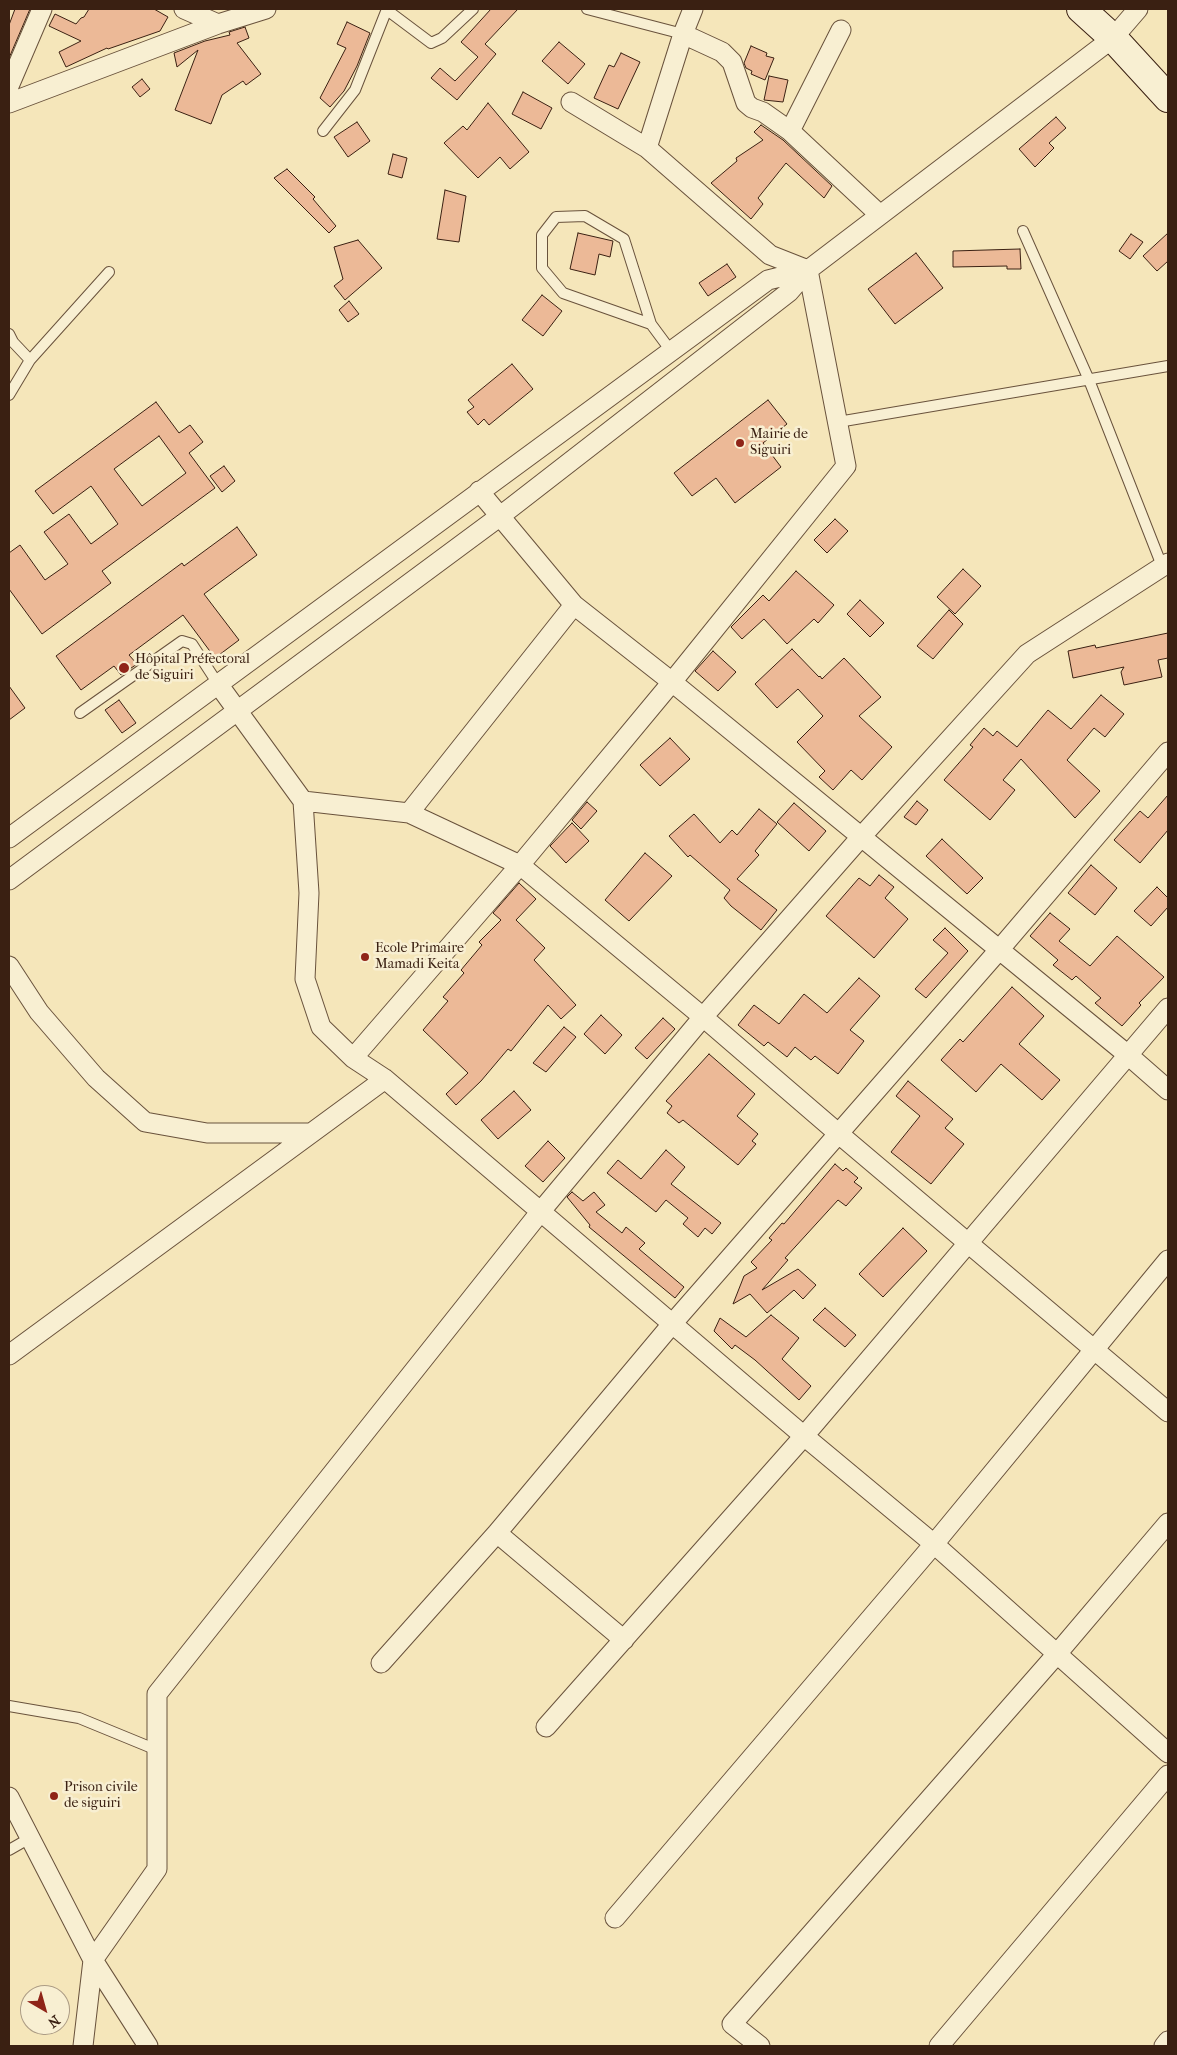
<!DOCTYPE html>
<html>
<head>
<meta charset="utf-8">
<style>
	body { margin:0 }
	#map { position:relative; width:1177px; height:2055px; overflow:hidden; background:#f5e6ba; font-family:"IM FELL French Canon",serif }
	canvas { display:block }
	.frame { position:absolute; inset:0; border:10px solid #3a2012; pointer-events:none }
	.north { position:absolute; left:20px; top:1985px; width:50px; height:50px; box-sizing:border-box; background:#f8efd2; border:1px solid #ac9c85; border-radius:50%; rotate:142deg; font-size:14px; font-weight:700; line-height:20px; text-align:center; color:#3a2012 }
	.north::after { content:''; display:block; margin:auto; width:18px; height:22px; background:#8f2418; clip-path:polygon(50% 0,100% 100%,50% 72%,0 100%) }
</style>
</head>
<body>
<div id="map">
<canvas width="1177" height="2055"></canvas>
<div class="frame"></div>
<div class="north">N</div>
</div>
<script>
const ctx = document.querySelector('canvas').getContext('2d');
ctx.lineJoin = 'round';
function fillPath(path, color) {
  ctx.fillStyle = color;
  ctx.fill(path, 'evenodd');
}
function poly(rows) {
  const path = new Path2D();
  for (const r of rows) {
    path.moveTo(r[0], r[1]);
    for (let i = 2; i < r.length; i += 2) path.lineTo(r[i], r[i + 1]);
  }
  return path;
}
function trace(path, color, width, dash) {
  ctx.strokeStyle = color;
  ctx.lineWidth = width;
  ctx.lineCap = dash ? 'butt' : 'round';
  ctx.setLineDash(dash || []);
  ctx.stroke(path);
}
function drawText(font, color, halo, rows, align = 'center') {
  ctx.font = font + ' "IM FELL French Canon",serif';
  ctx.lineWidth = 5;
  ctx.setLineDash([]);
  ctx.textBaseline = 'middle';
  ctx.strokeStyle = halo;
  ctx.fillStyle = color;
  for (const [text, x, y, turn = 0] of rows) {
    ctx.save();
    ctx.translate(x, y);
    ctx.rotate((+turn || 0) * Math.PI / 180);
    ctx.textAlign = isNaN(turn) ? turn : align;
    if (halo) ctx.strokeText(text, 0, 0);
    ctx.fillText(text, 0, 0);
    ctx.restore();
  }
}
const building = poly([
	[15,9,30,9,9,58,9,25,15,9],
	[89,9,154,9,168,17,160,31,108,49,107,48,66,67,59,52,81,41,49,26,55,14,76,24,81,18,84,17,89,9],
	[491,9,518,9,485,44,496,54,457,100,431,78,440,68,455,81,478,57,461,42,491,9],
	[347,22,370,33,357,66,344,91,330,107,320,98,346,48,337,44,347,22],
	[245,27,249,38,237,43,261,74,246,85,243,81,222,95,211,124,175,110,198,50,177,67,174,53,205,41,230,35,229,32,245,27],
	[559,42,585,64,568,84,542,61,559,42],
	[751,46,767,53,766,56,774,58,765,80,751,74,752,71,746,68,744,63,751,46],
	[621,53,640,62,618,109,594,98,609,65,614,67,621,53],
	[769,76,788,80,783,102,764,100,769,76],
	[142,79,150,89,140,97,132,87,142,79],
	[523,92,552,108,541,129,512,114,523,92],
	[488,103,529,152,510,169,500,157,478,178,444,143,463,126,467,130,488,103],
	[1056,117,1066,128,1049,143,1054,148,1035,167,1019,149,1056,117],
	[357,122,370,141,348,157,334,137,357,122],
	[761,125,783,140,832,186,824,198,786,163,758,198,763,204,751,219,711,183,737,161,736,158,763,140,754,132,761,125],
	[393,154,407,158,402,178,388,174,393,154],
	[287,169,315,197,313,199,336,226,329,233,274,178,287,169],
	[445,190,466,196,459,242,437,239,445,190],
	[578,233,613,241,610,257,599,254,595,275,570,269,578,233],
	[1168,233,1168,261,1157,271,1143,256,1168,233],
	[1131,234,1143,242,1130,259,1119,251,1131,234],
	[358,240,382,268,345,300,334,286,343,279,334,247,358,240],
	[1020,249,1021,269,1007,269,1007,266,953,267,953,251,1020,249],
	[916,253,943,288,895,324,868,289,916,253],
	[727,264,736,277,708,296,699,283,727,264],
	[542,295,562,311,543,336,522,320,542,295],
	[349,301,359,314,348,322,339,310,349,301],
	[512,364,533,389,489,425,484,419,478,425,467,412,474,407,468,400,512,364],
	[768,400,787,424,763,443,781,467,735,503,716,478,692,496,674,473,768,400],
	[156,402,179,433,190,425,203,442,189,453,215,488,102,571,111,583,42,634,9,589,9,553,20,545,45,580,68,564,44,532,69,514,91,544,118,524,91,486,53,514,35,491,156,402],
	[159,436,186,473,142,506,114,469,159,436],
	[224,466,235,481,222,492,210,476,224,466],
	[835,519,848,531,827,553,814,540,835,519],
	[237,527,257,555,204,594,239,640,215,658,183,615,129,655,137,664,121,675,114,666,81,690,56,656,182,563,184,566,237,527],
	[963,569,981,586,955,614,937,597,963,569],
	[796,571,834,605,818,623,814,619,787,644,764,619,742,639,731,627,763,595,769,601,796,571],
	[860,600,884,623,870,637,847,614,860,600],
	[949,610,963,624,933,659,917,646,949,610],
	[1168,633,1168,658,1158,660,1162,677,1124,685,1121,672,1124,667,1073,678,1068,651,1095,645,1096,648,1168,633],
	[792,649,819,677,820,676,822,679,844,658,881,697,859,716,892,747,862,780,851,770,833,790,819,777,825,771,797,742,823,716,798,689,777,708,755,684,792,649],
	[713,651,736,672,718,691,695,671,713,651],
	[9,686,25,708,9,720,9,686],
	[1101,695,1124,714,1105,737,1094,728,1067,760,1100,791,1075,818,1021,759,1003,780,1015,790,990,820,944,780,973,747,970,745,984,728,993,736,997,731,1017,747,1048,710,1071,729,1101,695],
	[119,700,136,723,122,733,105,710,119,700],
	[670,738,690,759,660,786,640,765,670,738],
	[1168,795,1168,830,1140,863,1114,840,1140,811,1148,818,1168,795],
	[917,801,928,810,916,825,904,817,917,801],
	[587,802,597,811,581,829,572,820,587,802],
	[794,803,826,831,809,851,777,822,794,803],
	[759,809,777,824,755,851,759,855,737,879,777,910,761,930,731,906,724,898,730,890,690,855,688,857,669,836,694,814,720,843,732,830,737,835,759,809],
	[572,823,589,841,566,863,550,846,572,823],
	[942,839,983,878,967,894,926,856,942,839],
	[645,853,672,876,629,921,605,900,645,853],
	[1091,865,1117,888,1095,915,1068,893,1091,865],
	[879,875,894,887,885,898,908,919,874,958,826,916,859,878,870,886,879,875],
	[519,883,536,899,516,920,545,948,534,960,576,1005,561,1019,548,1005,511,1051,508,1049,481,1081,456,1105,446,1094,468,1073,423,1030,448,1001,443,997,464,973,461,970,482,945,479,942,501,920,493,913,519,883],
	[1157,887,1168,898,1168,907,1151,926,1134,911,1157,887],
	[1050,913,1070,929,1059,941,1090,966,1117,936,1164,977,1139,1003,1141,1005,1122,1026,1095,1003,1101,998,1076,976,1072,980,1053,965,1058,960,1030,936,1050,913],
	[945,928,968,951,926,998,915,989,948,953,933,940,945,928],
	[859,978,880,996,850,1030,864,1041,838,1074,815,1056,811,1060,795,1047,787,1057,768,1042,764,1046,738,1025,754,1005,779,1024,804,994,827,1013,859,978],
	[1012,987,1044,1016,1019,1044,1060,1080,1042,1100,1001,1064,976,1092,941,1060,960,1039,963,1042,1012,987],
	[601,1015,622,1035,605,1054,584,1034,601,1015],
	[663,1018,675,1029,647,1059,635,1048,663,1018],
	[564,1027,576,1037,546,1072,533,1063,564,1027],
	[709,1054,755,1094,737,1116,758,1134,752,1141,756,1144,738,1165,683,1120,679,1123,667,1113,672,1106,666,1101,709,1054],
	[908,1081,953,1119,945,1128,964,1144,931,1184,891,1152,920,1116,896,1096,908,1081],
	[514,1091,531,1110,498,1139,481,1120,514,1091],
	[548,1141,565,1158,543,1182,525,1166,548,1141],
	[666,1150,685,1167,671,1184,721,1223,712,1234,705,1228,698,1237,683,1224,688,1218,666,1200,656,1212,607,1173,618,1160,641,1179,666,1150],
	[835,1164,843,1171,846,1168,858,1178,854,1182,862,1188,846,1206,838,1200,785,1258,788,1260,762,1290,798,1269,816,1285,803,1299,794,1290,767,1313,750,1294,733,1304,744,1276,757,1268,751,1262,772,1240,769,1238,782,1223,784,1224,835,1164],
	[572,1192,583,1201,594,1192,605,1205,596,1212,622,1233,626,1227,645,1243,639,1249,684,1287,675,1298,589,1227,590,1225,567,1197,572,1192],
	[903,1228,927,1251,883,1297,859,1274,903,1228],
	[825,1308,856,1335,845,1347,813,1320,825,1308],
	[771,1315,799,1338,782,1359,811,1386,799,1400,755,1360,735,1345,732,1349,714,1331,720,1318,746,1337,771,1315]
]);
const lane = poly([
	[587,9,683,34],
	[387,10,431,43,442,38,473,9],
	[323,131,355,90,387,9],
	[1023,231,1089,380,1162,566],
	[651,324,563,293,542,268,542,235,556,217,585,216,624,239,651,324,671,351],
	[9,334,13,342,30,360,9,395],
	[30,360,109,272],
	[838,422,1168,366],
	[80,713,182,641,192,644,218,684],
	[9,1706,79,1718,157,1750],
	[9,1850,30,1838]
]);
const street = poly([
	[184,9,218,24],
	[683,34,722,52,732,62,746,103,752,108,763,112,790,131,880,215],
	[9,86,42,9],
	[571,102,647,148,770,255,808,270],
	[9,103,218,24,266,9],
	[790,131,841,30],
	[647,148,683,34,693,9],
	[479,491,574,605,672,682,1128,1055,1168,1090],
	[218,684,303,801,409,813,520,865,703,1017,839,1134,1168,1412],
	[303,801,309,893,305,979,321,1027,353,1058,385,1079,804,1436,934,1544,1168,1753],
	[409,813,574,605],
	[9,838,768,280,808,270],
	[9,880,499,517,789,292,808,270,1113,38,1138,9],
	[9,966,39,1012,96,1078,145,1122,207,1133,311,1133],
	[353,1058,520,865,672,682,846,466,808,270],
	[9,1355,385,1079],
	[497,1533,624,1640],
	[381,1663,497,1533,672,1324,999,950,1168,752],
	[546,1727,804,1436,1168,1008],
	[9,1797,93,1960,148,2046],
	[615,1918,934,1544,1168,1260],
	[83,2046,93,1960,157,1869,157,1694,541,1211,703,1017,861,837,1027,654,1168,563],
	[760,2046,732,2024,1056,1655,1168,1523],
	[939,2046,1168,1775],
	[1164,2046,1168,2041]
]);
const secondary = poly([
	[1081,9,1113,38,1168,98]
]);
const markers = [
	[740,443,5,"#8f2418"],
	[124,668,6,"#8f2418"],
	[365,957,5,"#8f2418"],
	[54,1796,5,"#8f2418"]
];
const poiNames = [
	["Mairie de",750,435],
	["Siguiri",750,451],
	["Hôpital Préfectoral",135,660],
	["de Siguiri",135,676],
	["Ecole Primaire",375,949],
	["Mamadi Keita",375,965],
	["Prison civile",64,1788],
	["de siguiri",64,1804]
];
fillPath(building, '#ecb997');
trace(building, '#3a2012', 1);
trace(lane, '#69523c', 12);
trace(street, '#69523c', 21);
trace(secondary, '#3a2012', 30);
trace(lane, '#f8efd2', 10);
trace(street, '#f8efd2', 19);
trace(secondary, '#f8efd2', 28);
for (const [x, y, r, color] of markers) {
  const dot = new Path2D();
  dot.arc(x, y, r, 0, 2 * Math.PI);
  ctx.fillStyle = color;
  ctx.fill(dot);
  trace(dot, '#f8efd2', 2);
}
drawText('14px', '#3a2012', '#f8efd2', poiNames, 'left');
</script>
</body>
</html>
